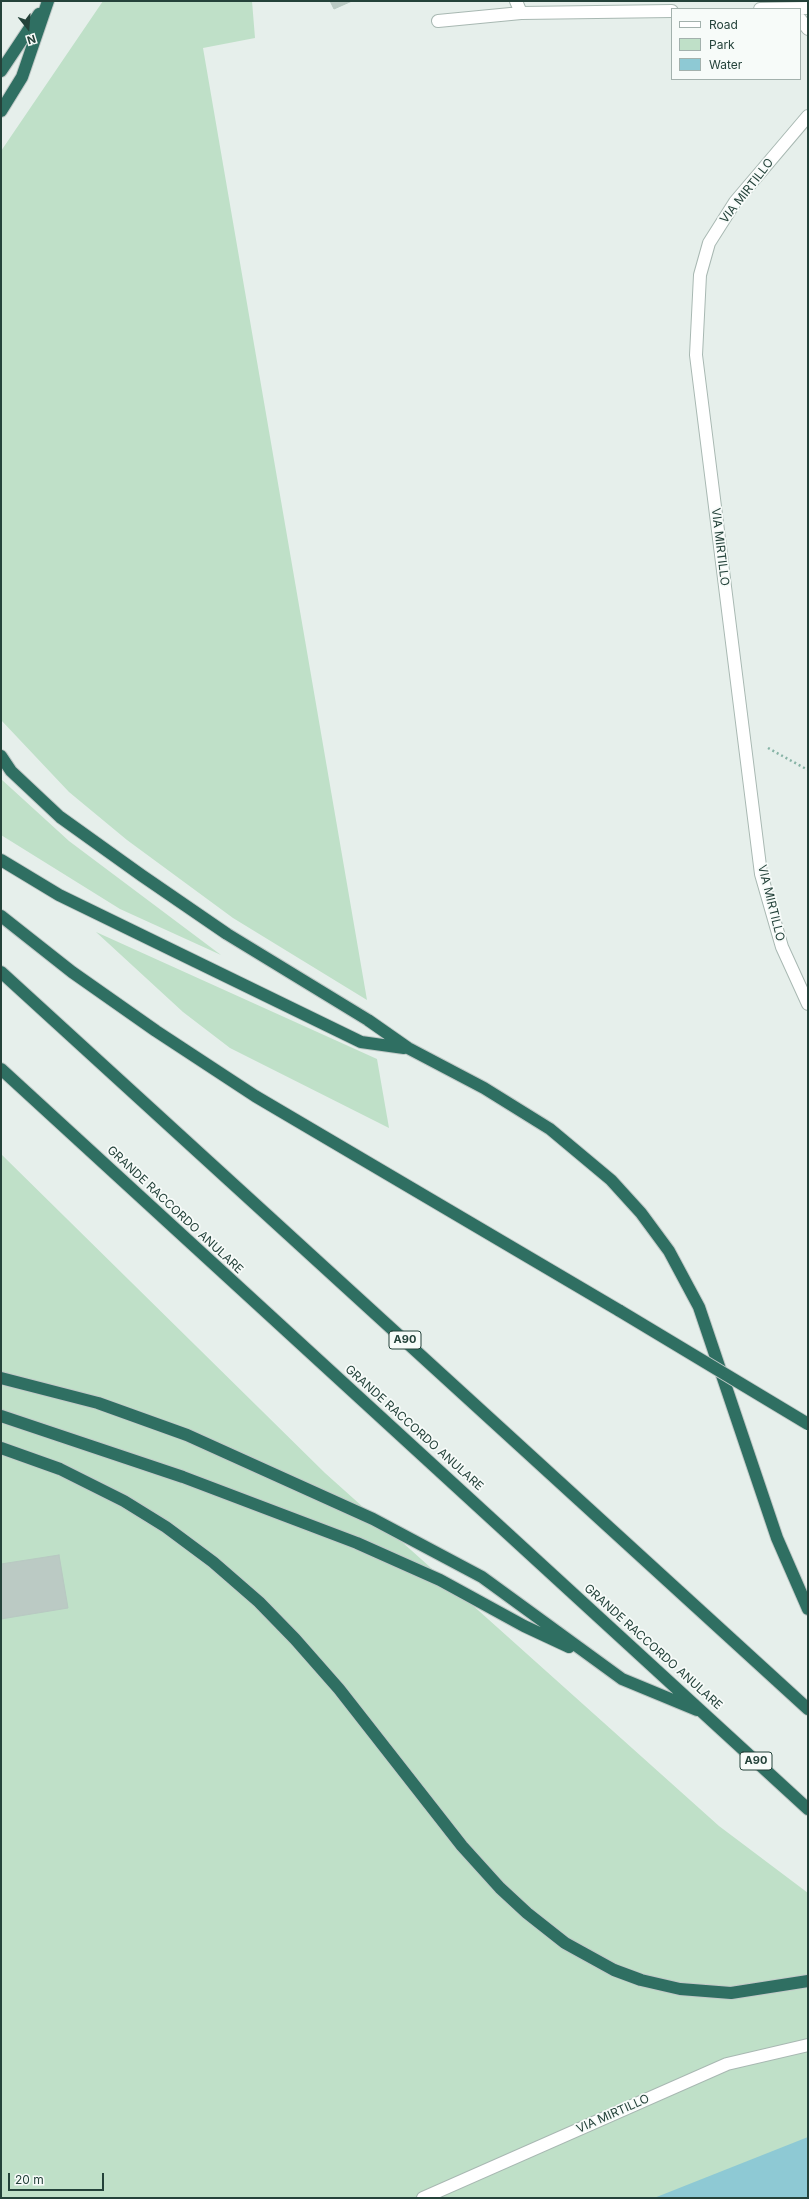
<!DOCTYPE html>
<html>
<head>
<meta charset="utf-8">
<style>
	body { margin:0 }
	#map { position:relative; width:809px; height:2199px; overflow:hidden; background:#e6efeb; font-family:Inter,sans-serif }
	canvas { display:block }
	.frame { position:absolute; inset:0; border:2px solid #24423a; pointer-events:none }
	.legend { position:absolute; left:671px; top:8px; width:130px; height:72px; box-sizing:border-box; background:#f7fbf9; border:1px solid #a3b1ad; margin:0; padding:5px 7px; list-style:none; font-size:12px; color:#24423a }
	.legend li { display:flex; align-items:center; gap:8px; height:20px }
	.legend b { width:20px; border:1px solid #a3b1ad }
	.north { position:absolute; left:8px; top:8px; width:40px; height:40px; -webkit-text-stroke:3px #f7fbf9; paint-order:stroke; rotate:163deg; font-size:11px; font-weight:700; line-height:16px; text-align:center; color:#24423a }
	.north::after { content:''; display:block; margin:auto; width:14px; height:18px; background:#24423a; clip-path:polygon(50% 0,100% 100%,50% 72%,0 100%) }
	.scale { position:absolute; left:8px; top:2173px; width:96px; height:18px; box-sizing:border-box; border:2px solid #24423a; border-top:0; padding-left:5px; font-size:12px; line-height:14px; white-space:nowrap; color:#24423a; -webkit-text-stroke:3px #f7fbf9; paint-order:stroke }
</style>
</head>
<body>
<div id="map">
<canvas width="809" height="2199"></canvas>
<div class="frame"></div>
<ul class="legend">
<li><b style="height:5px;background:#fff"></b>Road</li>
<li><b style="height:11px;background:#bfe0c8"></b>Park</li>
<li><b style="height:11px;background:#8ec9d4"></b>Water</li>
</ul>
<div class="north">N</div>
<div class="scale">20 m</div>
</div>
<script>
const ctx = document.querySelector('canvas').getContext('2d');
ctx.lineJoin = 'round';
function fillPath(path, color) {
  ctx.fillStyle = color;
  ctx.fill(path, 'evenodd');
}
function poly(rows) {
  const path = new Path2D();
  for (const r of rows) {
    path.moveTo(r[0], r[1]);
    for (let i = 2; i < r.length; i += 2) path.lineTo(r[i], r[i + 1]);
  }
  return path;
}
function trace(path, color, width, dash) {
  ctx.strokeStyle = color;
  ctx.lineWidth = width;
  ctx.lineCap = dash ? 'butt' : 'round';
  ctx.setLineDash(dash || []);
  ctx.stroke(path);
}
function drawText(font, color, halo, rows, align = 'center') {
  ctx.font = font + ' Inter,sans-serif';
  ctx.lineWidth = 3.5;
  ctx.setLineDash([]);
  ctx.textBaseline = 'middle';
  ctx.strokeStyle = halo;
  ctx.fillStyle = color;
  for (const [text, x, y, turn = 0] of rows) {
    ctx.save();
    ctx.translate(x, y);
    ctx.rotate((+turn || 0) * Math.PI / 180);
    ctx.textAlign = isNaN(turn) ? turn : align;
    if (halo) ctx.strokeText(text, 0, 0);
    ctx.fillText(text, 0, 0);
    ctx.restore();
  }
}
const green = poly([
	[103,1,252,1,255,38,203,48,367,1000,233,918,127,840,69,792,1,720,1,151],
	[1,779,69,841,221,955,120,909,1,835],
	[96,932,377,1059,389,1128,230,1048,183,1012],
	[1,1154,325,1473,719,1826,808,1893,808,2198,1,2198]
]);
const water = poly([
	[808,2137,808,2198,654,2198]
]);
const building = poly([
	[330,1,352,1,334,9,330,1],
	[59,1555,68,1608,1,1619,1,1564,59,1555]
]);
const path = poly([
	[768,748,808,770]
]);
const minor = poly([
	[516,1,521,13],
	[760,9,808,8],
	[800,19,808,29],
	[438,21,521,13,672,11],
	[808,116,735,202,709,243,700,275,696,355,761,874,782,947,808,1004],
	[423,2198,727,2064,808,2045]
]);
const highway = poly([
	[1,71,39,14],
	[1,111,22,77,48,1],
	[1,756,11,771,60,817,141,875,227,934,368,1020,408,1048,484,1088,550,1129,611,1180,641,1213,669,1251,699,1307,777,1538,808,1609],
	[1,860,59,895,361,1042,404,1048],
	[1,916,72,972,156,1031,255,1096,620,1311],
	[1,972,808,1709],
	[1,1069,808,1809],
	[1,1378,98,1403,187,1435,373,1519,482,1577,622,1679,697,1710],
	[1,1416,183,1477,357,1543,440,1580,524,1626,569,1647],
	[1,1448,60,1469,124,1501,166,1527,213,1562,259,1602,295,1639,339,1689,462,1846,500,1888,527,1913,565,1943,614,1970,641,1980,680,1989,731,1993,808,1981]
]);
const highwayBridge = poly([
	[620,1311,808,1424]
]);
const shields = [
	[405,1340,32],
	[756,1761,32]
];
const shieldNames = [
	["A90",405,1340],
	["A90",756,1761]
];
const streetNames = [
	["VIA MIRTILLO",747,191,-52],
	["VIA MIRTILLO",720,547,83],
	["VIA MIRTILLO",771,903,76],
	["GRANDE RACCORDO ANULARE",175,1210,43],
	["GRANDE RACCORDO ANULARE",414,1428,42],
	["GRANDE RACCORDO ANULARE",653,1647,42],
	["VIA MIRTILLO",613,2114,-24]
];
fillPath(green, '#bfe0c8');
fillPath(water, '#8ec9d4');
fillPath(building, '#bbcac4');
trace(building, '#b8c9c2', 1);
trace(minor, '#a8b8b2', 14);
trace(highway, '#c2cac8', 14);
trace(path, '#86b3a5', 2.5, [2, 3]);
trace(minor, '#fff', 12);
trace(highway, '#2f6f62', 12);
trace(highwayBridge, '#c2cac8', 14, []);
trace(highwayBridge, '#2f6f62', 12);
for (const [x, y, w] of shields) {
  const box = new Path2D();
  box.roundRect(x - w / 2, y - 9, w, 18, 3);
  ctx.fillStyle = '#f7fbf9';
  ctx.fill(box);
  trace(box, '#24423a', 1);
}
drawText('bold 11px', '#24423a', null, shieldNames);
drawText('12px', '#24423a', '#f7fbf9', streetNames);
</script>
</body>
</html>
